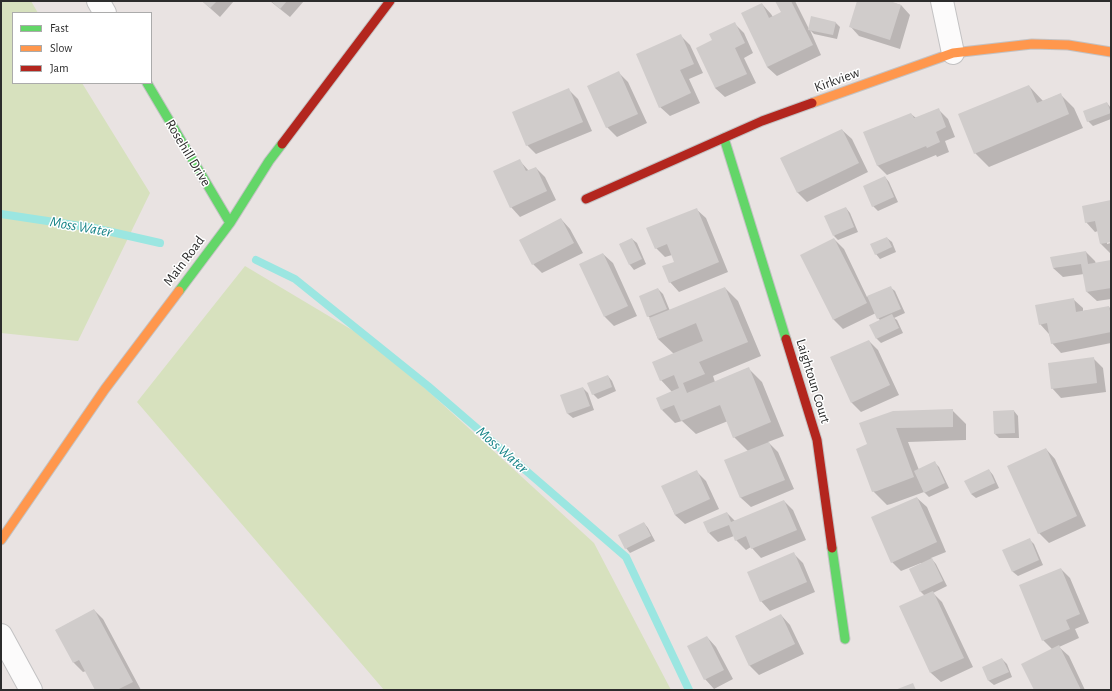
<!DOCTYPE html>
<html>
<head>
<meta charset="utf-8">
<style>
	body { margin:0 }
	#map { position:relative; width:1112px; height:691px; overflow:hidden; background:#e9e3e2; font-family:"Alegreya Sans",sans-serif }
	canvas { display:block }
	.frame { position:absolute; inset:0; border:2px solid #2c2c2c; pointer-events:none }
	.legend { position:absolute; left:12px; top:12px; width:140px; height:72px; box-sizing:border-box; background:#fff; border:1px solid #ababab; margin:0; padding:5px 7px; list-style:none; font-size:12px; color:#2c2c2c }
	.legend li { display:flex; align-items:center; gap:8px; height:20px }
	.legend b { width:20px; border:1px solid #ababab }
</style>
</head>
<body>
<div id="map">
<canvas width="1112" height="691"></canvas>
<div class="frame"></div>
<ul class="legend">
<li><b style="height:5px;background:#63d668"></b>Fast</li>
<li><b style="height:5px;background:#ff974d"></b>Slow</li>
<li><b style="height:5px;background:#b3261e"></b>Jam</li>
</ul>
</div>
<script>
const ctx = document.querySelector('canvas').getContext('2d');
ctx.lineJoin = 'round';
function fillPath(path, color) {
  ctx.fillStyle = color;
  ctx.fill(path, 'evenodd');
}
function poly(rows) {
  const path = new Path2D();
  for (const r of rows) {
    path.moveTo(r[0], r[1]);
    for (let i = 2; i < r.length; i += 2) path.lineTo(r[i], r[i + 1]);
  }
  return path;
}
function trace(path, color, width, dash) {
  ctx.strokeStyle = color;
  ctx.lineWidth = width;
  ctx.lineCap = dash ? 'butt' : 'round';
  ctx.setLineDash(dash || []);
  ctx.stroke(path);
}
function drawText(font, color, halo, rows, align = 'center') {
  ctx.font = font + ' "Alegreya Sans",sans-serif';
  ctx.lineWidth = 3;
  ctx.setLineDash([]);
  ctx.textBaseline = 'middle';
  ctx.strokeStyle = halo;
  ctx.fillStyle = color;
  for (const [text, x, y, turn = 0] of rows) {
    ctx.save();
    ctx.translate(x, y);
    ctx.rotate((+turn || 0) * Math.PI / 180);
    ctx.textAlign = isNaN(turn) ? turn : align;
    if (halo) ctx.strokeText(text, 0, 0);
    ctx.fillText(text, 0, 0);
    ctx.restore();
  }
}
const green = poly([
	[1,1,31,1,38,13,13,13,13,83,82,83,150,193,78,341,1,333],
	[245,266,379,346,594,543,671,690,384,690,137,402]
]);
const shadow = poly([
	[202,1,234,1,220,17],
	[270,1,304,1,290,17],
	[776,1,795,1,809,29,835,22,840,27,837,39,814,34,810,30,821,55,777,76,767,67,762,4,771,14,773,17,782,13],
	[858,1,887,1,901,5,910,15,900,49,859,36,850,26],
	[735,24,744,33,753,53,744,58,756,83,725,97,715,88,713,41],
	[681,36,690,45,703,73,689,79,700,103,670,116,660,107],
	[619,73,628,82,647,123,617,137,607,127],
	[1029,86,1043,101,1060,94,1074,108,1083,128,989,167,975,153],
	[568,89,578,99,592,131,536,154,527,145],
	[1107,103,1111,108,1111,119,1093,126,1088,121],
	[938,109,948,119,955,137,945,141,949,152,937,157,936,155,887,175,877,165,911,114,916,118],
	[842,130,852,139,868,172,807,202,797,192],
	[519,160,529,171,536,168,545,177,556,200,520,217,511,207],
	[885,177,889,182,898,202,878,211,873,206],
	[1111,201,1111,241,1107,242,1107,244,1111,243,1110,253,1101,244,1098,231,1095,232,1086,222],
	[846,208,850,213,858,232,838,240,834,236],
	[696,209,706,218,728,272,679,292,670,282,675,262,672,255,665,257,656,248],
	[561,219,570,229,583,253,542,273,533,264],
	[887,238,892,242,896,252,880,259,876,254],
	[632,239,637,243,646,264,634,270,630,265,620,244],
	[834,239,844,249,867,297,890,287,895,291,905,313,894,318,897,320,903,333,881,343,877,339,871,325,881,321,878,318,876,313,843,329,834,320,802,255],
	[1086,252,1095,261,1096,264,1111,261,1111,299,1097,301,1087,292,1084,274,1063,277,1053,268],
	[603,254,613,263,637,316,614,326,605,317],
	[725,288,738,301,761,356,713,376,715,382,748,368,762,382,784,436,768,442,778,452,794,489,751,507,741,498,725,461,748,451,734,437,728,421,696,434,682,421,675,423,662,410,672,392,661,380,674,354,658,339,650,318,648,316,658,289,663,294,670,311],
	[1073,299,1083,308,1083,311,1109,307,1111,309,1111,343,1061,353,1052,343,1049,334,1040,324],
	[869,341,878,350,899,395,861,412,852,403,831,358],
	[1093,358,1103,368,1106,392,1061,398,1052,388],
	[608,376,612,381,616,391,598,399,593,394],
	[583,388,588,393,594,410,573,418,568,414,562,396],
	[952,410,966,424,966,440,908,442,919,470,935,463,939,467,949,488,929,497,924,492,891,504,887,505,873,491,868,445,860,424],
	[1014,411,1018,416,1019,438,999,438,995,434],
	[1046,449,1055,459,1086,526,1049,543,1039,533],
	[989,470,993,475,999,488,976,498,971,494],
	[696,471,706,481,719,509,685,524,675,515,663,487],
	[917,498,927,507,946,552,931,558,936,564,947,586,933,593,942,602,973,667,941,682,931,673,901,607,925,596,921,592,911,570,922,564,921,563,901,571,892,562],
	[784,501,793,510,806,540,761,558,751,547,746,550,736,540,734,536,718,542,709,533,727,513,735,521],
	[644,523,648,528,655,541,630,553,626,548],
	[1029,539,1034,544,1043,565,1018,576,1013,572,1004,551],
	[794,554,803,563,815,592,770,611,761,601],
	[1061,569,1070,578,1089,623,1075,629,1079,638,1059,647,1069,656,1085,690,1035,690,1053,650,1043,640],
	[94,610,103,619,141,690,97,690,86,671,83,672,74,663,56,630],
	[781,615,790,625,804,654,759,675,750,666,736,636],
	[707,637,716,647,733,679,714,689,705,679],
	[1002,659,1007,664,1012,677,994,685,989,681,983,668]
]);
const stream = poly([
	[1,214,94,228,160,243],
	[256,260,295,279,428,386,626,557,689,690]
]);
const building = poly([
	[202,1,217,1,210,8],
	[271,1,287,1,280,9],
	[775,1,791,1,813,45,767,67,741,13,762,3,769,18,781,12],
	[857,1,890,1,901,5,890,40,849,27],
	[811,16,836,22,833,35,808,30],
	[735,22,745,43,735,48,747,74,715,88,696,48,712,40,709,34],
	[681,34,694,64,680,70,691,93,659,108,636,54],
	[619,71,638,114,606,128,587,86],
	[1029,85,1037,103,1061,93,1069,114,974,154,958,114],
	[569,88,583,122,526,146,512,112],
	[1107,102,1111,113,1087,122,1083,111],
	[939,108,946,127,936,132,940,142,927,148,926,146,877,166,863,132,911,113,914,118],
	[842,129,859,163,797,193,780,158],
	[520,159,526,171,536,167,547,191,510,208,493,171],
	[885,176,894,197,872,207,863,186],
	[1111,200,1111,242,1100,244,1095,221,1085,223,1082,206],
	[846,207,854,227,833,236,824,216],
	[697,208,719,262,669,283,662,266,674,262,667,244,655,249,646,228],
	[561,218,574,243,532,265,519,240],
	[887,237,892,247,875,255,870,244],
	[632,238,642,259,629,265,619,244],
	[834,238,867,303,833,320,800,255],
	[1086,251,1088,264,1111,260,1111,288,1086,292,1081,264,1053,268,1050,257],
	[603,253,628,306,604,317,579,264],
	[891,286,901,309,877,319,867,296],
	[725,287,748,342,699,362,705,374,683,383,687,393,749,367,771,422,733,438,720,405,681,421,674,405,661,410,656,398,679,388,674,375,660,381,652,362,703,341,696,323,658,339,649,318],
	[658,288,667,309,647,317,639,296],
	[1074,298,1076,312,1109,306,1111,316,1111,332,1051,344,1047,323,1039,325,1035,305],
	[892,314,899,328,876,339,869,325],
	[869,340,890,385,851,403,830,357],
	[1094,357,1097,383,1051,389,1048,363],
	[608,375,612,387,592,395,587,383],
	[583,387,590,406,567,414,560,395],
	[953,409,953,427,896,428,914,477,877,491,872,492,856,449,867,444,859,423,893,411],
	[1014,410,1015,433,994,434,993,411],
	[769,442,785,480,740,498,724,460],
	[1046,448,1077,516,1038,534,1007,466],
	[935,461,945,483,924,493,914,471],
	[989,469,995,483,971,494,964,481],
	[697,470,710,499,675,515,661,486],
	[917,497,937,542,891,563,871,517],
	[784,500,797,530,751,549,746,536,735,541,729,525,708,533,703,522,727,512,731,522],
	[644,522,651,536,625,549,618,535],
	[1030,538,1039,560,1012,572,1002,550],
	[794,552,807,582,760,602,747,572],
	[932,558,943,581,920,592,909,569],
	[1061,568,1080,614,1066,620,1070,629,1042,641,1019,585],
	[933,591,964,658,930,673,899,606],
	[94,609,133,682,117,690,95,690,79,660,73,663,55,630],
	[781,614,795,644,749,666,735,636],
	[707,636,724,670,704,680,687,646],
	[1059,645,1081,690,1034,690,1021,664],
	[1002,658,1009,672,988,681,982,667],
	[913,683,916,690,895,690]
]);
const street = poly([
	[98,1,105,13],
	[942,1,953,53],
	[1,635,31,690]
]);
const fast = poly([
	[147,83,230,223],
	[724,138,786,339],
	[179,291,230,223,269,161,282,144],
	[832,548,845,639]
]);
const slow = poly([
	[812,103,953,53,1032,44,1068,45,1111,52],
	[1,540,105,389,179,291]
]);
const jam = poly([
	[282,144,390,1],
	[586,199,762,121,812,103],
	[786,339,817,440,832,548]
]);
const streetNames = [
	["Kirkview",837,80,-20],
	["Rosehill Drive",188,153,59],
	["Main Road",184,261,-53],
	["Laightoun Court",813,381,73]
];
const waterNames = [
	["Moss Water",81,227,10],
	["Moss Water",502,450,41]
];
fillPath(green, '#d7e1be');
fillPath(shadow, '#0003');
trace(stream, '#9be6e1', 8);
fillPath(building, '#d0cccb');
trace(street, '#c3c2c3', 24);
trace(fast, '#c3c2c3', 11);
trace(slow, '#c3c2c3', 11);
trace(jam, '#c3c2c3', 11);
trace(street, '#fcfbfb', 22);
trace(fast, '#63d668', 9);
trace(slow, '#ff974d', 9);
trace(jam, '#b3261e', 9);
drawText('14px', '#2c2c2c', '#fff', streetNames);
drawText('italic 15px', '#168387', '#fff', waterNames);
</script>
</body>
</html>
